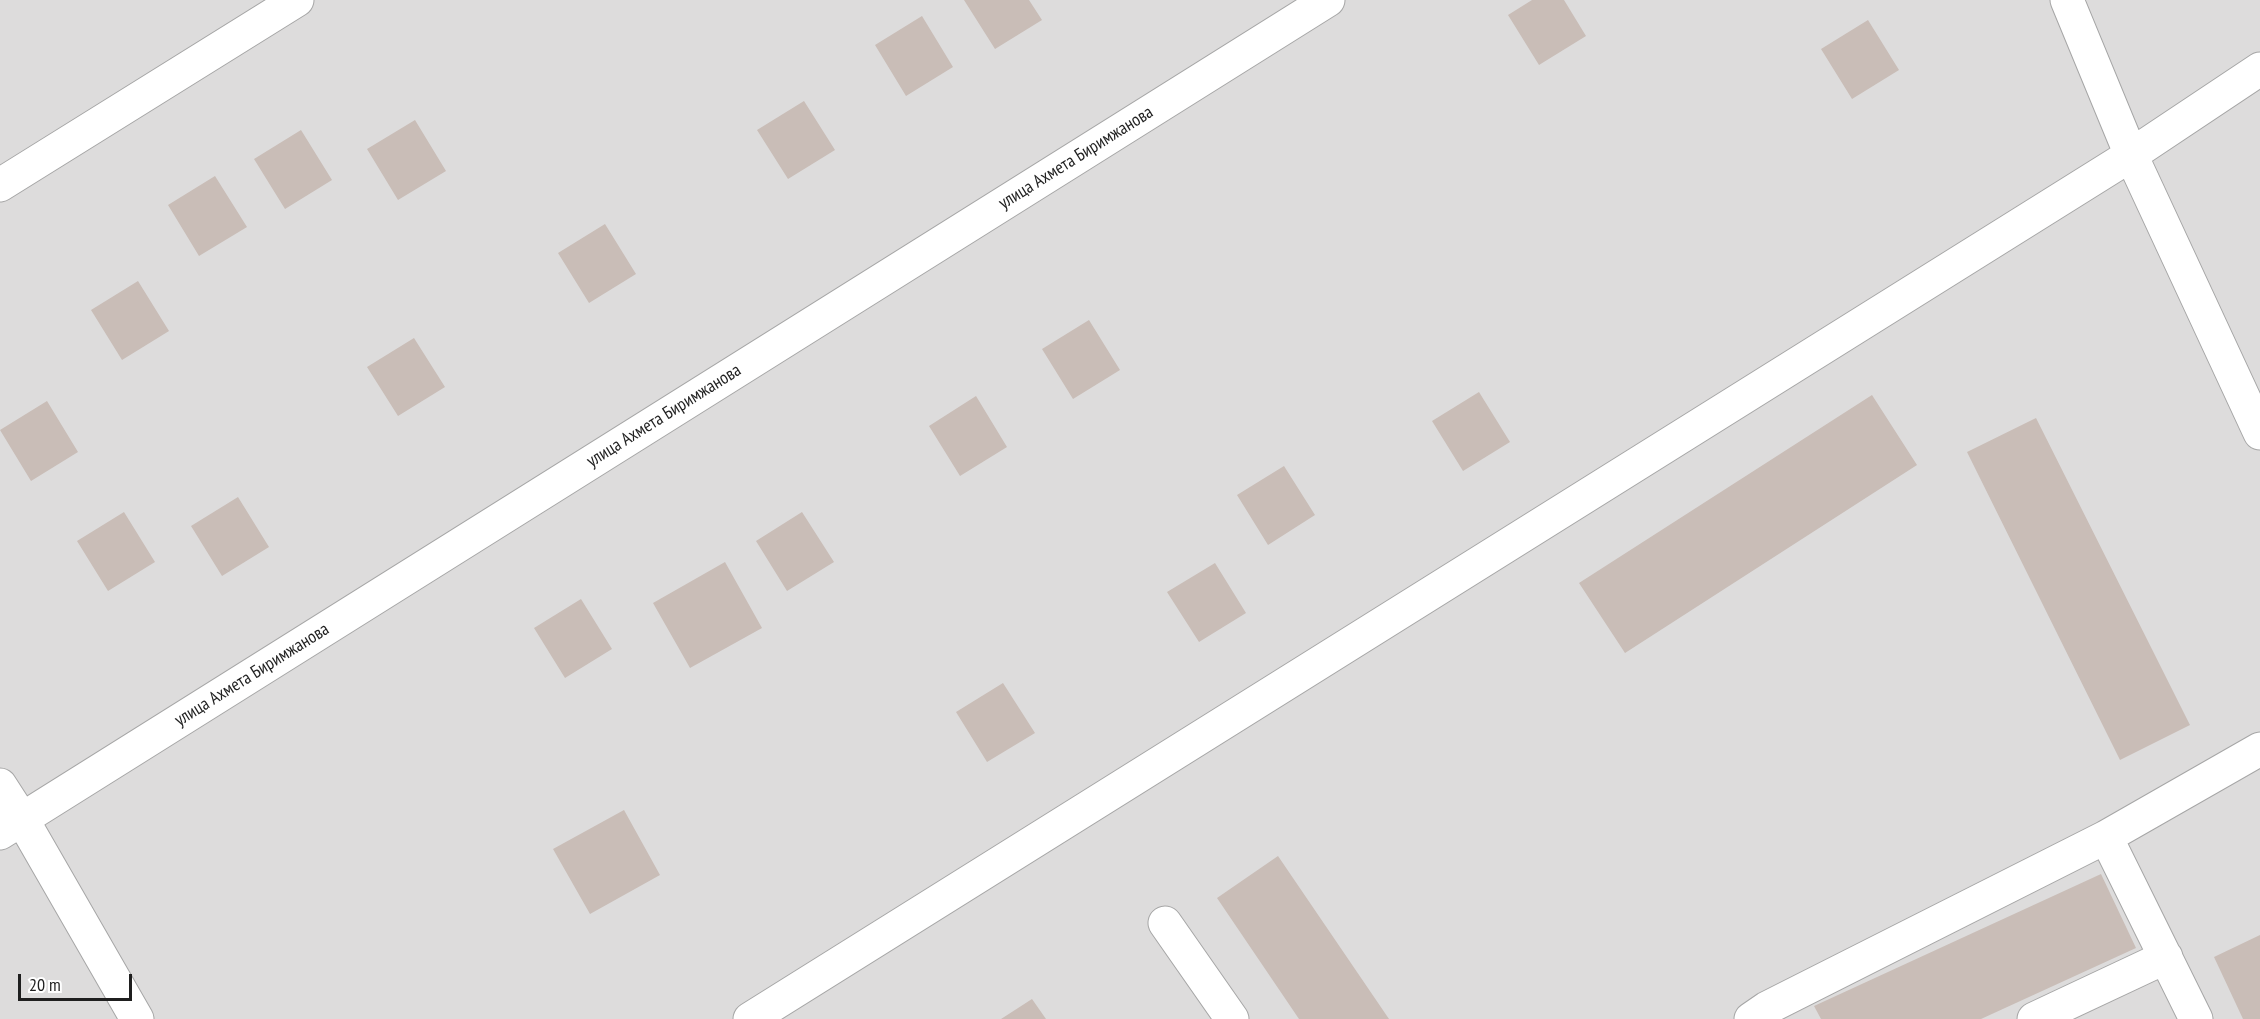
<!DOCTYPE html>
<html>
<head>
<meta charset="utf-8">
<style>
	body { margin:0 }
	#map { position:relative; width:2260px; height:1019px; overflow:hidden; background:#f1ece4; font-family:"PT Sans Narrow",sans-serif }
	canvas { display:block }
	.scale { position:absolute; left:18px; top:974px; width:114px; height:27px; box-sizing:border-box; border:3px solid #1f1f1f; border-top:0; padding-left:8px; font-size:18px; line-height:21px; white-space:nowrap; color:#1f1f1f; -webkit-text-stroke:4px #fff; paint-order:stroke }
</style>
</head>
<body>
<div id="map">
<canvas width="2260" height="1019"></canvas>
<div class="scale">20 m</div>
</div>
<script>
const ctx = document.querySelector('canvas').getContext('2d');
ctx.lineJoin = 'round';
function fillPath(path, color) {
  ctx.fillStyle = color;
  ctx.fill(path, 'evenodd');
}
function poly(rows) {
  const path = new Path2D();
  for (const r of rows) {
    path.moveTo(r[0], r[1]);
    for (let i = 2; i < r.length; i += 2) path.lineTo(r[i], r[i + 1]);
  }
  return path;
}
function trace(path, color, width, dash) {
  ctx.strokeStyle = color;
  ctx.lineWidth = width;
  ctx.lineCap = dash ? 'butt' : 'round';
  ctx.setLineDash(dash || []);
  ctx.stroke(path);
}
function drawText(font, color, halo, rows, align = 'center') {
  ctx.font = font + ' "PT Sans Narrow",sans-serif';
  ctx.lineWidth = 5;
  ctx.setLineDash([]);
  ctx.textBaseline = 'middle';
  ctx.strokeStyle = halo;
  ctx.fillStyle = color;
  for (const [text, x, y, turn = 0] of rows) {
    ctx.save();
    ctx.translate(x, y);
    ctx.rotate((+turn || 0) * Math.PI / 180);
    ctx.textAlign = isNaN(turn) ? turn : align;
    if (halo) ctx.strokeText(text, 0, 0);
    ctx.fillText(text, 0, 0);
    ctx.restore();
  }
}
const residential = poly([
	[0,0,2260,0,2260,1019,0,1019]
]);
const building = poly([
	[964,0,1029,0,1042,20,995,49],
	[1532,0,1564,0,1586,36,1539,65,1508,15],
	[922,16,953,67,906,96,875,45],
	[1868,20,1899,70,1852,99,1821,49],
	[804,101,835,150,788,179,757,130],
	[415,120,446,171,398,200,367,149],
	[301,130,332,180,285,209,254,159],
	[215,176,247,227,199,256,168,205],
	[605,224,636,274,589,303,558,253],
	[138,281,169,331,122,360,91,310],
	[1089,320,1120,370,1073,399,1042,349],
	[414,338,445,387,398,416,367,367],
	[1479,392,1510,442,1463,471,1432,421],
	[1872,395,1917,465,1625,653,1579,583],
	[976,396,1007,447,960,476,929,426],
	[47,401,78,452,31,481,0,430],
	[2036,418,2190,725,2120,760,1967,452],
	[1284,466,1315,515,1268,545,1237,495],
	[238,497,269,547,222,576,191,526],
	[124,512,155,562,108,591,77,541],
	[802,512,834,562,787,591,756,541],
	[725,562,762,628,690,668,653,603],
	[1215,563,1246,613,1199,642,1167,592],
	[581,599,612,649,565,678,534,628],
	[1003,683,1035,733,987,762,956,712],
	[624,810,660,875,590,914,553,849],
	[1278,856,1389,1019,1299,1019,1217,898],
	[2101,874,2136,948,1981,1019,1821,1019,1814,1006],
	[2260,935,2260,1019,2243,1019,2214,957],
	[1032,999,1046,1019,1001,1019]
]);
const minor = poly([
	[2260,69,2131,155,2260,433],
	[0,185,297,0],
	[0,785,22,819,137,1019],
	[0,833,1328,0],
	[2106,837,2196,1019],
	[1165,923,1232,1019],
	[750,1019,2131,155,2067,0],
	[1751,1019,1767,1008,2106,837,2260,749],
	[2034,1019,2166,957]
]);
const streetNames = [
	["улица Ахмета Биримжанова",1076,158,-32],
	["улица Ахмета Биримжанова",664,416,-32],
	["улица Ахмета Биримжанова",252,675,-32]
];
fillPath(residential, '#dddcdc');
fillPath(building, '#c9bdb7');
trace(minor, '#a6a6a6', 35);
trace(minor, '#fff', 33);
drawText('18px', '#1f1f1f', '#fff', streetNames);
</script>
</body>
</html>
